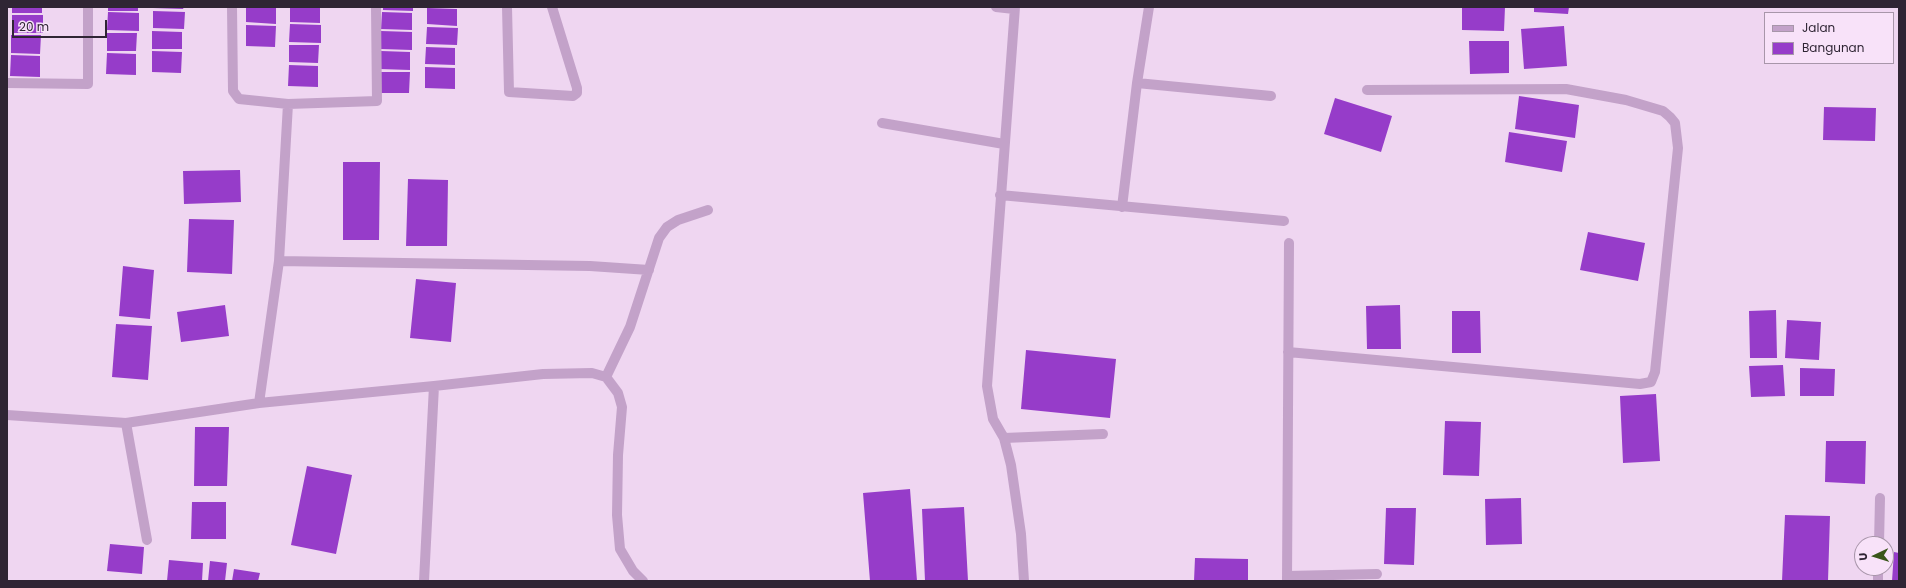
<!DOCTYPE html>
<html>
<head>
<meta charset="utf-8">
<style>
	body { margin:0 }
	#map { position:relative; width:1906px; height:588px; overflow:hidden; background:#efd6f1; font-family:Poppins,sans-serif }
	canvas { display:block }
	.frame { position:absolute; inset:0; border:8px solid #2f2534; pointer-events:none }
	.legend { position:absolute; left:1764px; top:12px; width:130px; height:52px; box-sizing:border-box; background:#f8e2f9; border:1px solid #a896aa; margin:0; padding:5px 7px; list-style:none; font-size:12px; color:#2f2534 }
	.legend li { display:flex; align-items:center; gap:8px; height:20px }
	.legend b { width:20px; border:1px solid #a896aa }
	.north { position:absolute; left:1854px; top:536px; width:40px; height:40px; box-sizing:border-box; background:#f8e2f9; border:1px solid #a896aa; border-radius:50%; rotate:266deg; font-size:11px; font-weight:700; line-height:16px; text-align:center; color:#2f2534 }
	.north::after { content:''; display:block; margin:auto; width:14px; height:18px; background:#3a561a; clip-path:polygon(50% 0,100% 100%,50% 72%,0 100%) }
	.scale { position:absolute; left:12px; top:20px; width:95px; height:18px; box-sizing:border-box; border:2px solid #2f2534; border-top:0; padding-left:5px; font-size:12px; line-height:14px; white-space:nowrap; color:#2f2534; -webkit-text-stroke:3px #f8e2f9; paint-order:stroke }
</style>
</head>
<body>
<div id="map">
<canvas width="1906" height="588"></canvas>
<div class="frame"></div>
<ul class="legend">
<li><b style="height:5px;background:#c3a2c9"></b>Jalan</li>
<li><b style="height:11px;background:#963cc9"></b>Bangunan</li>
</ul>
<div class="north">U</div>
<div class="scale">20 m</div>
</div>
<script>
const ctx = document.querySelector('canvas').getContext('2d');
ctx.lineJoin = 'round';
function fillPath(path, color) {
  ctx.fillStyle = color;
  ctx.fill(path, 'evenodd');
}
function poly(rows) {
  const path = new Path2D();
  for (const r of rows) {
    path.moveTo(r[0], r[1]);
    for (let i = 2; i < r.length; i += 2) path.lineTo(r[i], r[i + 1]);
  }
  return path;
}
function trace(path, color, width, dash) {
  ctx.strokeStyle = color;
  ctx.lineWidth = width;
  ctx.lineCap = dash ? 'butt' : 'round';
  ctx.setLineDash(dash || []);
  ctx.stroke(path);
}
const building = poly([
	[12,7,42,7,42,13,12,13],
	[108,7,138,7,138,11,108,11],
	[153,7,184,7,183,9,153,8],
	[246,7,276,7,276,24,246,22],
	[290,7,320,7,320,23,290,22],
	[383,7,413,7,413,11,383,10],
	[1462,7,1505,7,1504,31,1462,30],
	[1534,7,1569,7,1568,14,1534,12],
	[427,8,457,9,457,26,427,24],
	[153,11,185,12,184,29,153,28],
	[108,12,139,13,139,31,107,30],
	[382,12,412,13,412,30,381,29],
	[12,15,43,15,43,33,12,33],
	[290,24,321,25,321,43,289,42],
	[246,25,276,26,275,47,246,46],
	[1564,26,1567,66,1524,69,1521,29],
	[427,27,458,28,457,45,426,44],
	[152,31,182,32,182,49,152,49],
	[381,31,412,32,412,50,381,49],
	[107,33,137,33,136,51,107,51],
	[11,35,41,35,40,54,11,53],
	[1469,41,1509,41,1509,73,1470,74],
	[289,45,319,45,318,63,289,62],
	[426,47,455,48,455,65,425,64],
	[152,51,182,52,181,73,152,72],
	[381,51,410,52,410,70,380,69],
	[107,53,136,54,136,75,106,74],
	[11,55,40,56,40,77,10,76],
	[289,65,318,66,318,87,288,86],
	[425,67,455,68,455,89,425,88],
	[380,72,410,72,409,93,380,93],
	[1519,96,1579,105,1575,138,1515,129],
	[1335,98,1392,116,1381,152,1324,134],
	[1824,107,1876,108,1875,141,1823,140],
	[1509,132,1567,141,1562,172,1505,162],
	[343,162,380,162,379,240,343,240],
	[240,170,241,202,184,204,183,171],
	[408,179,448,180,447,246,406,246],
	[189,219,234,220,232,274,187,272],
	[1588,232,1645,243,1638,281,1580,270],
	[123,266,154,270,150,319,119,316],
	[416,279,456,283,451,342,410,338],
	[225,305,229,336,181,342,177,312],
	[1400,305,1401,349,1367,349,1366,306],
	[1776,310,1777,358,1750,358,1749,311],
	[1452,311,1480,311,1481,353,1452,353],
	[1787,320,1821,322,1819,360,1785,358],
	[116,324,152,326,148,380,112,377],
	[1026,350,1116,359,1110,418,1021,409],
	[1783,365,1785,396,1751,397,1749,366],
	[1800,368,1835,369,1834,396,1800,396],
	[1656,394,1660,461,1623,463,1620,396],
	[1445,421,1481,422,1479,476,1443,475],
	[195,427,229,427,227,486,194,486],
	[1826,441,1866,441,1865,484,1825,482],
	[307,466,352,475,336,554,291,545],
	[910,489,917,581,870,581,863,493],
	[1521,498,1522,544,1486,545,1485,499],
	[192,502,226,502,226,539,191,539],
	[964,507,968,581,925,581,922,509],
	[1386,508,1416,508,1414,565,1384,564],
	[1785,515,1830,516,1828,581,1782,581],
	[110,544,144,547,142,574,107,571],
	[1894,552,1899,553,1899,581,1892,581],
	[1195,558,1248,559,1248,581,1194,581],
	[169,560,203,563,202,581,167,581],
	[210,561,227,563,225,581,208,581],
	[234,569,260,573,258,581,232,581]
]);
const minor = poly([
	[232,7,233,91,239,99,288,104,377,101,376,7],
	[507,7,509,92,573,96,577,93,577,88,552,7],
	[996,7,1014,9],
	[1015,7,987,386,993,419,1004,438,1011,465,1021,534,1024,581],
	[7,83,88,84,88,7],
	[1137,83,1271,96],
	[882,123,1004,144],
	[1000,195,1284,221],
	[1122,207,1137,83,1149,7],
	[279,261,590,266,649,270],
	[1288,352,1640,384,1651,382,1655,372,1678,148,1675,123,1670,117,1663,111,1626,100,1566,89,1367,90],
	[606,377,630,327,659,238,667,227,678,220,708,210],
	[259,403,279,261,288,104],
	[7,415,126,423,259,403,434,386,543,374,592,373,606,377,618,393,622,407,618,455,617,515,620,549,633,571,643,581],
	[126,423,147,540],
	[1004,438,1103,434],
	[1879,544,1880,498],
	[1287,576,1377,574],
	[424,581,434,386],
	[1287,581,1289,243],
	[1878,581,1878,568]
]);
fillPath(building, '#963cc9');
trace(minor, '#c3a2c9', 10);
</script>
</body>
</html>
